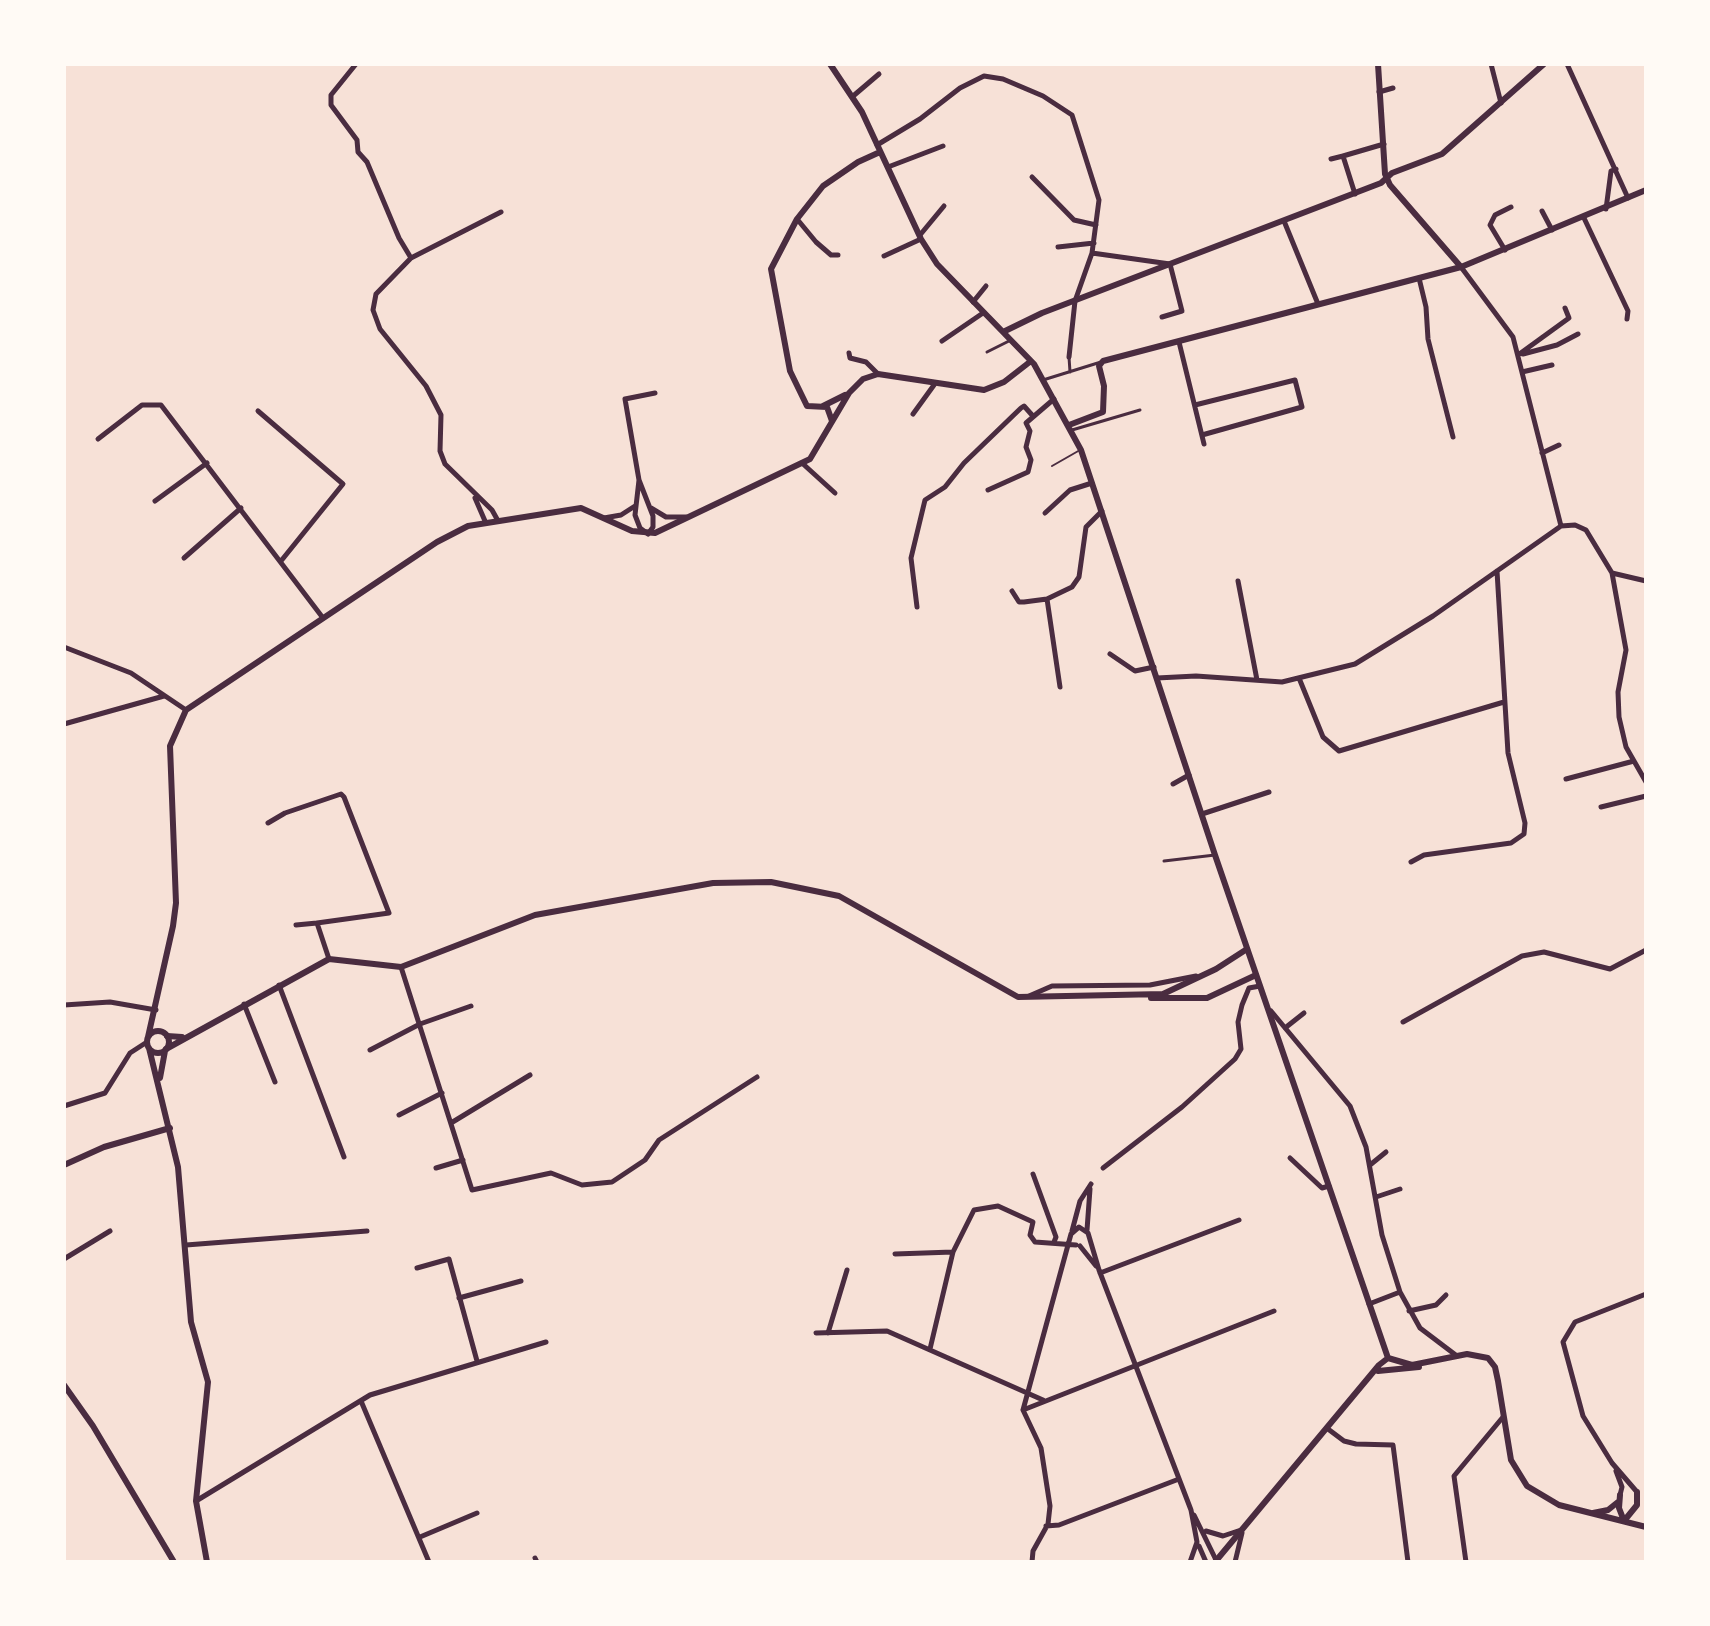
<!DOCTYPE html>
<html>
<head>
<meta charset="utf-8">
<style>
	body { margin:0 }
	#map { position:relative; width:1710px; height:1626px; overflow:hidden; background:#f7e1d7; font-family:"DejaVu Sans",sans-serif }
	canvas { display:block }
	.frame { position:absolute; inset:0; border:66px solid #fffaf5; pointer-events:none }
</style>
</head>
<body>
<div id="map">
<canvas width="1710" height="1626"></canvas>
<div class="frame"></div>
</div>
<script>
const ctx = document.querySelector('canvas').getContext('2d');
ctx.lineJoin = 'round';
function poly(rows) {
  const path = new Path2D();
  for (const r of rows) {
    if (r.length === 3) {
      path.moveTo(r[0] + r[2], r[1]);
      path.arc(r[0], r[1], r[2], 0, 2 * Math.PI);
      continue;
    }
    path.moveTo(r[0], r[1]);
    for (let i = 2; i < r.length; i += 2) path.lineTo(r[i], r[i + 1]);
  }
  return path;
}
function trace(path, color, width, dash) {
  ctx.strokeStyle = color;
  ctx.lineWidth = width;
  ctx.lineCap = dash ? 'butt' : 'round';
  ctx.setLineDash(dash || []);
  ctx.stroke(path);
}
const service = poly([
	[1052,466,1080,450]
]);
const pedestrian = poly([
	[987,352,1011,340],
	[1069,357,1070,372],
	[1043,380,1101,362],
	[1072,430,1140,410],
	[1164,861,1215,855]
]);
const minor = poly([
	[356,64,331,95,331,105,357,140,358,152,367,162,399,238,411,258],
	[1491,64,1501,103],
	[1567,64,1628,198],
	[1379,92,1393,88],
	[852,97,879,74],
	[877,145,920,119,960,88,984,76,1003,79,1043,96,1072,115,1099,200,1092,253,1075,301,1069,357],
	[1331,159,1343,156],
	[888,167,943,146],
	[1032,177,1074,220,1096,225],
	[1355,194,1343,156,1384,144],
	[1606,209,1611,171,1616,169],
	[1542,211,1552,230],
	[1584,218,1628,311,1627,319],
	[797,219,816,242,831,255,838,255],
	[1284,221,1318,304],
	[920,235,944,206],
	[1058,247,1094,243],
	[1505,250,1490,225,1495,215,1511,207],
	[1092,253,1170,264,1182,311,1162,317],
	[884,256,921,239],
	[1461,267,1513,337,1561,526],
	[1419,278,1426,307,1428,339,1453,437],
	[973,302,986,286],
	[942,341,983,313],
	[1179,342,1204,444],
	[849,353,850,358,866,362,878,374],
	[1523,354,1557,345,1578,334],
	[1518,355,1569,318,1565,308],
	[1522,372,1552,365],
	[1195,405,1295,380,1302,407,1202,435],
	[258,411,343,484,281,561],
	[913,414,934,385],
	[98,439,142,405,161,405,323,618],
	[1542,453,1559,445],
	[802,463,835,493],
	[639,480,653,516,653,527,648,534,640,528,635,515,639,480,625,399,655,393],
	[988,490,1028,472,1031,460,1026,447,1030,431,1026,423,1054,399],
	[475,498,485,521],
	[155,501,207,463],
	[651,508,666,517,686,517],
	[1045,513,1070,490,1092,483],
	[604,518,621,515,635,506],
	[497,519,492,510,445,464,440,451,441,415,426,386,380,329,373,310,376,294,411,258,501,212],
	[1561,526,1575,525,1586,530,1612,573,1646,581],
	[184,558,241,508],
	[1612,573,1626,650,1618,692,1619,717,1626,747,1646,782],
	[1238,581,1257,680],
	[1012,591,1019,602,1024,602,1047,599,1072,587,1079,577,1086,527,1102,511],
	[1047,599,1060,687],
	[917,607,911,558,925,500,945,487,964,463,1021,408,1024,406,1032,415],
	[64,647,131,673,186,710],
	[1110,654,1135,671,1154,667],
	[1157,678,1196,676,1282,682,1355,664,1433,616,1561,526],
	[1299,678,1323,737,1339,751,1504,702],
	[64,724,164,696],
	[1566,779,1634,761],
	[1173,784,1189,775],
	[1601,807,1646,796],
	[1202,814,1269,792],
	[268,823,285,813,341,794,344,797,389,913,317,923,329,959],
	[1411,862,1424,855,1511,843,1524,834,1525,823,1508,753,1497,571],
	[296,925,317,923],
	[401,967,472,1190,551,1173,582,1185,612,1182,645,1160,659,1140,757,1077],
	[279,985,344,1157],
	[1029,996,1052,986,1150,985,1196,976],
	[244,1004,275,1082],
	[64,1005,110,1002,156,1010],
	[1271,1011,1350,1106,1366,1147,1382,1235,1400,1292,1420,1328,1457,1356],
	[1403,1022,1522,956,1544,952,1610,969,1646,950],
	[1285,1028,1304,1013],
	[370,1050,420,1024,471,1006],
	[64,1106,105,1093,130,1053,147,1042],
	[399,1115,442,1093],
	[451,1123,530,1075],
	[1290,1158,1322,1188,1329,1186],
	[1370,1165,1386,1152],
	[436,1168,463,1160],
	[1103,1168,1182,1107,1235,1059,1241,1049,1238,1022,1242,1005,1249,988,1260,986],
	[1033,1174,1056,1237,1054,1242],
	[1376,1197,1400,1189],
	[1087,1230,1090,1189],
	[1072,1231,1080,1201,1091,1184],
	[186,1245,367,1231],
	[1080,1246,1096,1266],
	[895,1254,953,1252],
	[64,1259,110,1231],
	[417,1268,449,1259,477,1361],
	[1100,1273,1239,1220],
	[459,1298,521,1281],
	[1369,1304,1400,1292],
	[1409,1311,1436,1305,1446,1295],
	[816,1333,887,1331,1043,1400],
	[828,1333,847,1270],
	[930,1349,953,1252,974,1210,998,1206,1033,1222,1030,1235,1035,1242,1076,1245],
	[361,1401,429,1562],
	[1023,1410,1274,1311],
	[1328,1429,1344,1441,1356,1444,1393,1445,1408,1562],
	[1616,1471,1622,1487,1620,1495],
	[1637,1492,1612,1463,1583,1416,1563,1342,1575,1322,1646,1294],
	[196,1501,370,1395,546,1342],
	[1194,1515,1217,1562],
	[1046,1526,1059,1525,1179,1479],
	[1206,1531,1223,1536,1241,1530],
	[420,1537,477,1513],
	[1199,1546,1206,1562],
	[535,1558,537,1562],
	[1032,1562,1033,1551,1048,1524,1050,1506,1041,1448,1023,1410,1071,1234,1079,1227,1088,1233,1099,1270,1191,1510,1197,1542,1190,1562],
	[1235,1562,1242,1533],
	[1466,1562,1454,1476,1503,1417]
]);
const tertiary = poly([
	[1378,64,1385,174,1390,185,1461,267],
	[1151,998,1207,998,1256,975],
	[167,1036,182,1037],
	[166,1049,329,959,401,967,535,915,713,883,771,882,839,896,1018,997,1163,994,1216,969,1247,949],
	[64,1165,104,1147,170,1128],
	[64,1385,93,1426,174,1562]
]);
const secondary = poly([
	[830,64,862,112,921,239,937,264,1034,364,1081,450,1215,855,1388,1358,1412,1365,1467,1354,1488,1358,1495,1367,1498,1381,1511,1460,1527,1486,1559,1505,1646,1527],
	[1003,332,1042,313,1381,183,1392,173,1442,154,1544,64],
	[823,406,845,395],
	[832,421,827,407,807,406,790,371,771,269,797,219,823,186,858,162,880,152],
	[1069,425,1103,412,1104,386,1099,366,1103,361,1461,267,1646,190],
	[158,1042,11],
	[148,1037,173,926,176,903,170,746,186,710,437,542,468,526,581,508,632,531,655,533,810,459,849,393,863,379,878,374,984,390,1004,382,1031,361],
	[149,1048,178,1167,191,1322,208,1382,196,1501,207,1562],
	[160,1078,165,1051],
	[1378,1371,1419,1367],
	[1620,1495,1619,1508,1624,1521,1637,1505,1637,1492],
	[1593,1513,1608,1510,1618,1502],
	[1215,1562,1379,1365,1388,1358]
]);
trace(service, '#4a2c40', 2);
trace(pedestrian, '#4a2c40', 3);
trace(minor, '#4a2c40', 5);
trace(tertiary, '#4a2c40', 6);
trace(secondary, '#4a2c40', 6);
</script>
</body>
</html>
